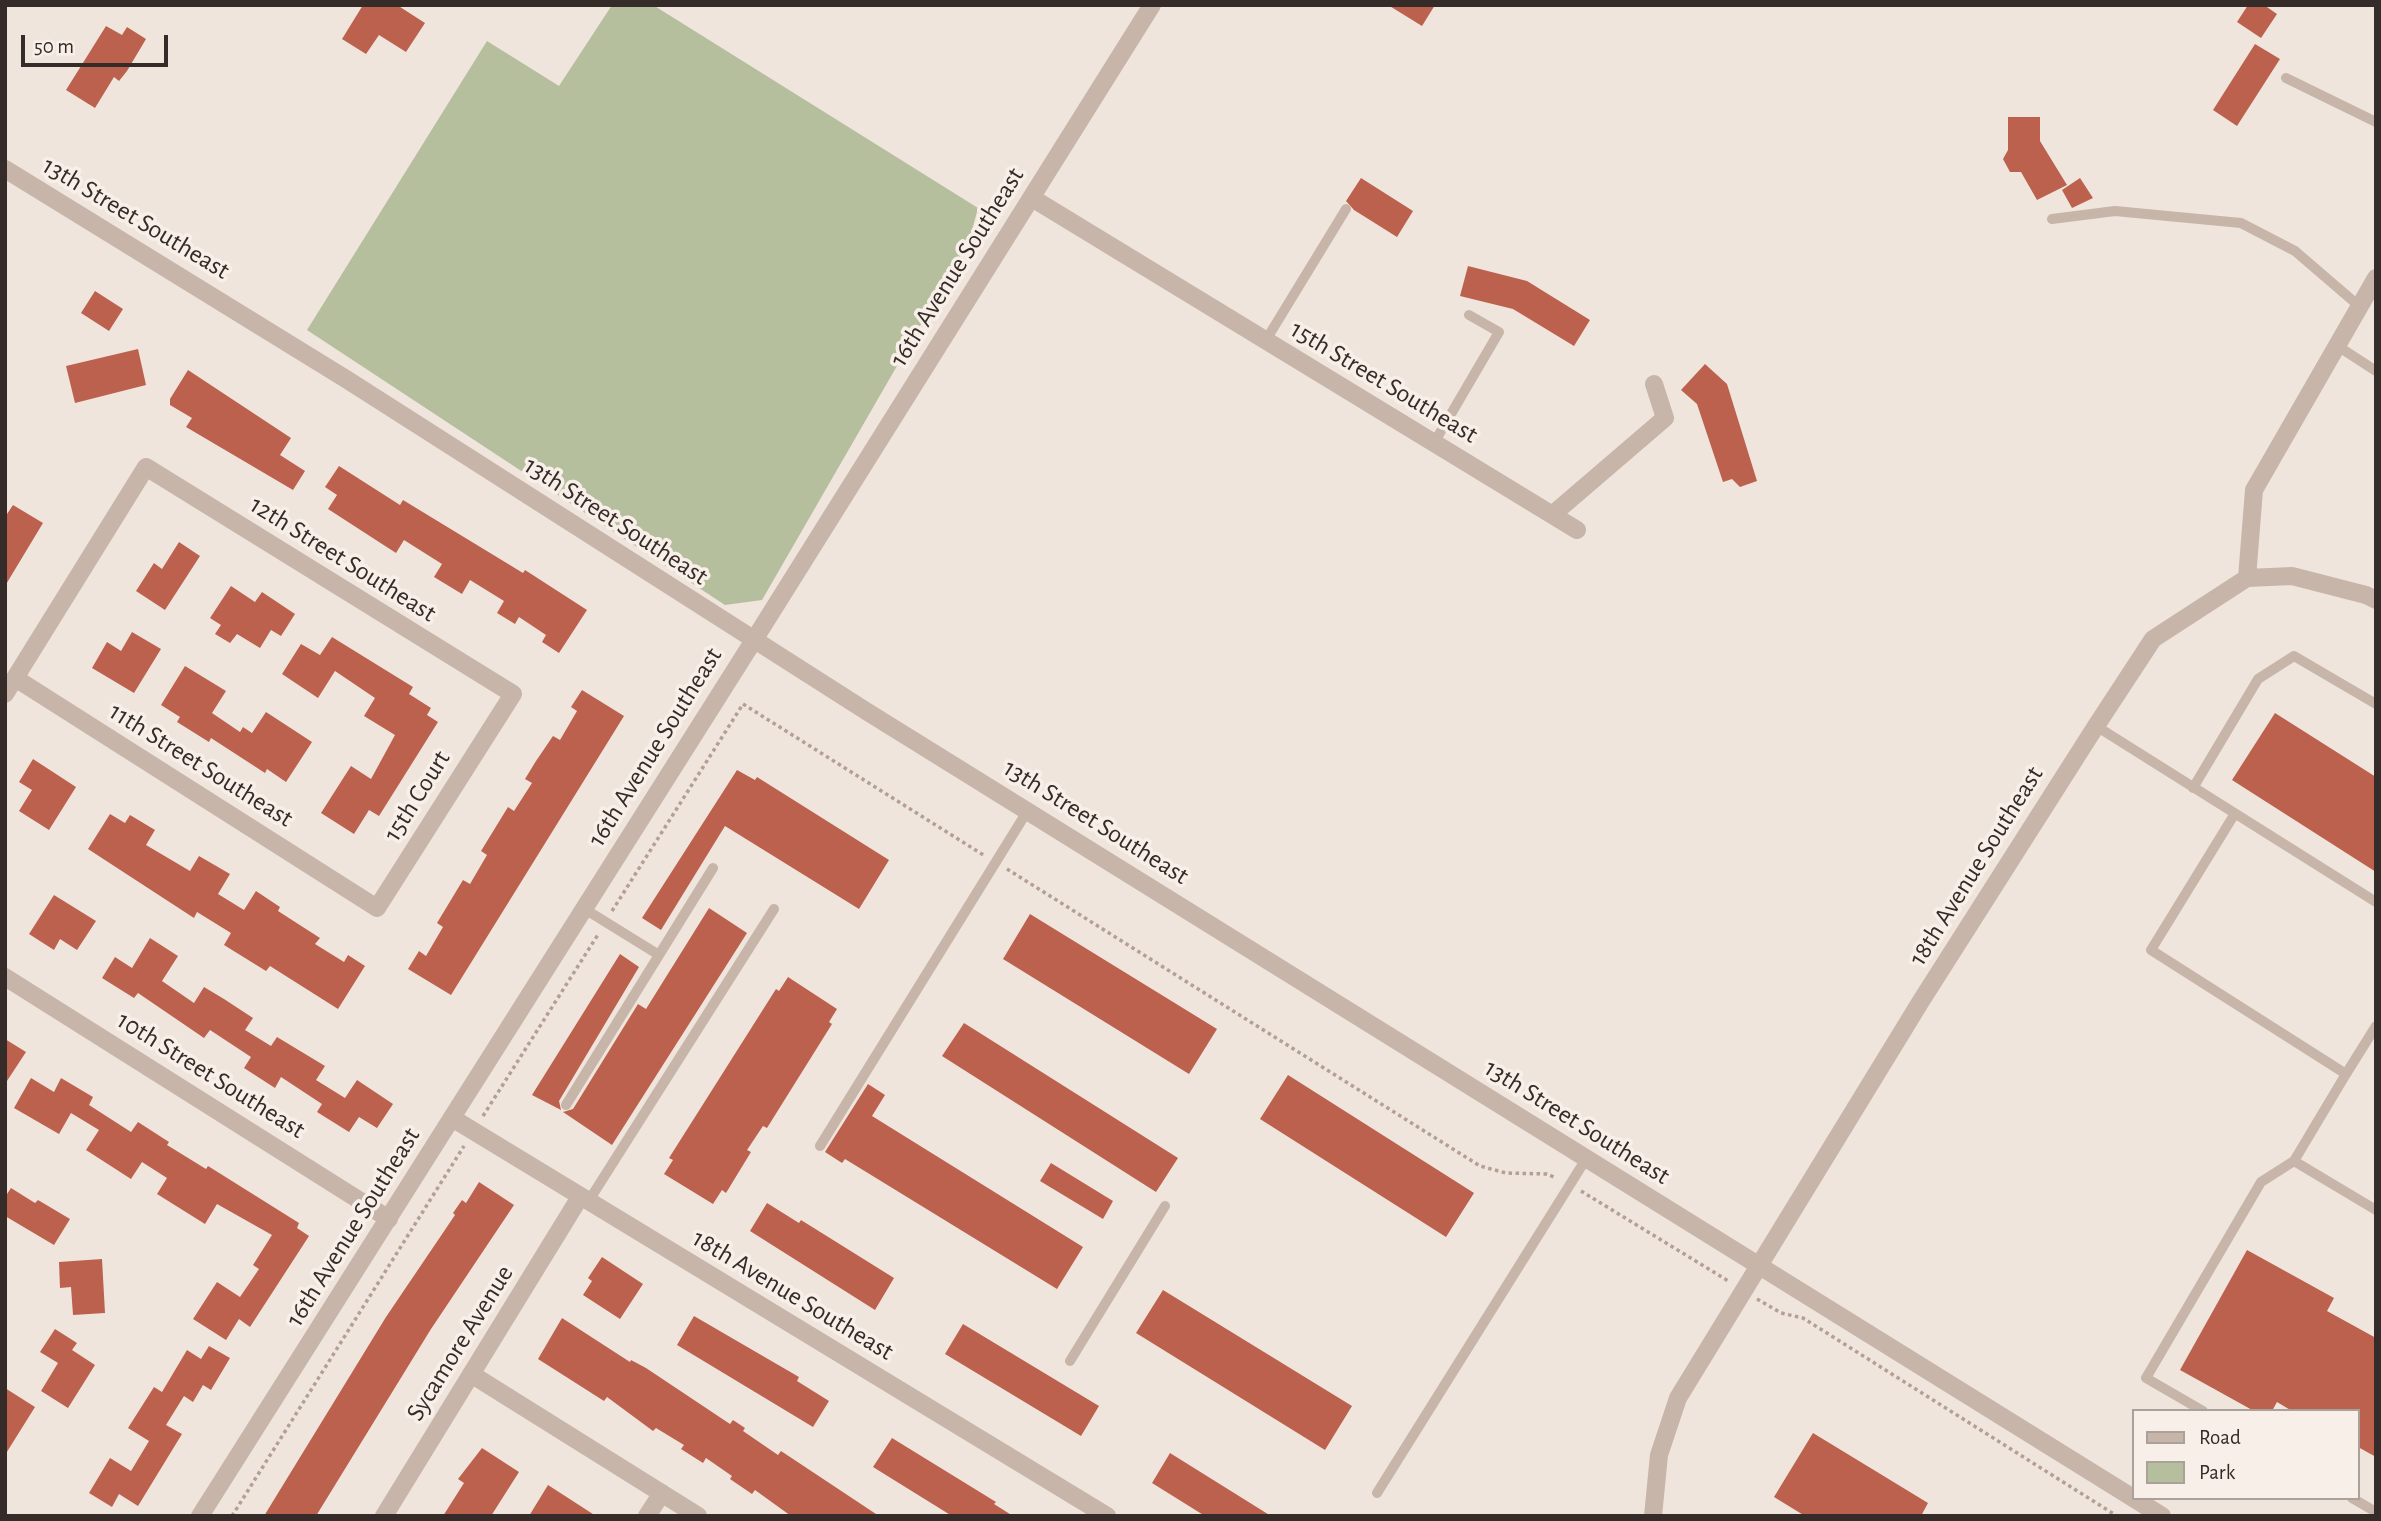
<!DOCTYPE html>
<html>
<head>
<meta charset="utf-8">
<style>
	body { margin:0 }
	#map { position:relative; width:2381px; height:1521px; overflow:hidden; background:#f0e5dc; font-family:"Alegreya Sans",sans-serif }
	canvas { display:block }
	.frame { position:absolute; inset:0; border:7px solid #352b28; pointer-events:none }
	.legend { position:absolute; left:2132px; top:1409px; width:228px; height:91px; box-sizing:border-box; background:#f8f0e8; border:2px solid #aaa19b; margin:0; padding:9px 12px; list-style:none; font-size:21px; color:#352b28 }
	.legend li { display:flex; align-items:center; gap:14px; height:35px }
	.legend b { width:35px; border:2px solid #aaa19b }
	.scale { position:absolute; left:21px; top:35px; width:147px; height:32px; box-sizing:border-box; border:4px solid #352b28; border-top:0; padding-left:9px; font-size:21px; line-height:24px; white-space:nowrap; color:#352b28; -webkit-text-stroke:5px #f8f0e8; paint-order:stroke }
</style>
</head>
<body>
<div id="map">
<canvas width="2381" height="1521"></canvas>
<div class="frame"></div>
<ul class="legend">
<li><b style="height:9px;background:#c7b5a9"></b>Road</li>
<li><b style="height:19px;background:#b5be9d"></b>Park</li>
</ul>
<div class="scale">50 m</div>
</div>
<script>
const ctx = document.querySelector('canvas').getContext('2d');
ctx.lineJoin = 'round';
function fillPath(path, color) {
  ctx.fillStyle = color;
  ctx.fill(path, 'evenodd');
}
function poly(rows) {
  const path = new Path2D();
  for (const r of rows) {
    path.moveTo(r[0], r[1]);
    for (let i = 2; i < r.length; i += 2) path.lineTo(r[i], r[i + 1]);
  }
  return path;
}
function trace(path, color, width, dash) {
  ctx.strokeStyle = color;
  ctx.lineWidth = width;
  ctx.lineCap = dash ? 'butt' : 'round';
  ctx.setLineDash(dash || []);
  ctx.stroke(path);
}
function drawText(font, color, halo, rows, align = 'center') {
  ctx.font = font + ' "Alegreya Sans",sans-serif';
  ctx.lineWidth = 7;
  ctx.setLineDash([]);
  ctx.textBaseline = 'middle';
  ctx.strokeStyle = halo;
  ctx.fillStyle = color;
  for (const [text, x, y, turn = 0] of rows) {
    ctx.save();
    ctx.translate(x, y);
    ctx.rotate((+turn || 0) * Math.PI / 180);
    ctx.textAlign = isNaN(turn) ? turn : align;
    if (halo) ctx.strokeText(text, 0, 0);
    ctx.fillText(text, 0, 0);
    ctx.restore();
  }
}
const green = poly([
	[612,5,653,5,978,208,969,241,762,600,725,605,307,330,487,41,559,86]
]);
const building = poly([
	[363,5,397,5,425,23,406,52,379,35,366,54,342,39],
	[1388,5,1435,5,1422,26],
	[2248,5,2264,5,2277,14,2261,38,2237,22],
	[106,26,122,35,127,27,146,39,127,71,119,81,114,77,95,108,66,90],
	[2255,44,2280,59,2237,126,2213,110],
	[2008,117,2040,117,2040,141,2067,185,2037,200,2021,172,2010,172,2003,159,2008,150],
	[1361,178,1413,211,1397,237,1354,210,1346,201],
	[2080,178,2093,198,2072,208,2062,190],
	[1468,266,1527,281,1590,320,1574,346,1513,309,1460,296],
	[95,291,123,309,109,331,81,313],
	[138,349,146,385,75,403,66,366],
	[1705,364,1727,384,1757,481,1740,487,1732,479,1723,482,1697,404,1681,390],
	[188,370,291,438,280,455,305,471,293,490,186,427,192,418,170,405,170,399],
	[339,466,400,505,403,500,523,573,525,570,587,610,559,653,542,642,546,635,519,617,515,624,497,613,504,601,470,580,462,594,434,577,442,564,404,540,396,553,328,509,337,495,325,487],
	[13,505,43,523,5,586,5,517],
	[179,542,200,556,165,610,136,591,154,563,162,569],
	[231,586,255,602,262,592,295,614,281,636,271,630,260,648,237,634,230,643,215,634,221,625,210,618],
	[132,632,161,649,134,693,92,668,107,642,121,651],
	[332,637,413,687,409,694,431,708,427,715,438,722,379,816,369,810,354,834,321,813,351,766,371,779,395,735,364,716,375,698,335,671,318,698,282,674,301,644,320,655],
	[185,666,226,691,212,713,240,732,243,727,252,733,266,712,312,742,286,782,267,769,265,773,211,738,209,742,177,722,180,717,161,705],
	[582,690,624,716,451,995,408,969,419,951,426,956,443,927,437,923,463,880,470,884,487,855,481,851,508,807,514,811,532,783,525,779,536,761,553,736,560,740,577,711,571,707],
	[2275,713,2376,777,2376,872,2232,780],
	[33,759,76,787,49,830,19,811,32,790,19,782],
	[737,770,755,780,757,777,889,860,859,909,725,826,661,930,642,918],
	[110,814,125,823,130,815,155,830,146,845,190,871,199,856,230,874,218,894,244,910,256,891,280,907,278,911,320,938,315,944,344,962,348,955,365,966,338,1009,270,966,266,971,224,945,231,933,197,912,194,918,88,849],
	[54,895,96,921,77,950,60,939,54,950,29,934],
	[709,908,747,933,612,1145,563,1112,573,1109,638,1004,646,1009],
	[1030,914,1217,1029,1189,1074,1003,959],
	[150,938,178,956,162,981,194,1003,204,987,224,999,253,1018,245,1030,271,1046,277,1037,325,1066,316,1080,345,1098,357,1080,393,1104,377,1128,359,1117,349,1132,317,1112,322,1104,281,1077,275,1088,244,1068,251,1057,210,1030,204,1038,138,993,134,998,102,978,115,957,132,968],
	[620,954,639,967,559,1101,561,1110,532,1095],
	[788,977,837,1009,829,1022,832,1024,767,1128,763,1126,747,1150,751,1152,726,1193,722,1190,713,1204,664,1174,673,1160,669,1158,776,989,779,991],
	[964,1023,1178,1158,1156,1192,942,1056],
	[5,1039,26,1052,5,1084],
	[1288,1075,1474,1193,1446,1237,1260,1119],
	[31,1078,54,1092,61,1078,93,1097,89,1105,131,1132,138,1122,169,1142,167,1145,206,1169,208,1166,299,1223,297,1228,309,1236,250,1327,239,1319,226,1340,193,1319,217,1282,240,1297,259,1269,253,1265,272,1235,217,1204,205,1224,157,1194,167,1178,142,1162,131,1179,86,1150,99,1130,71,1113,59,1134,14,1108],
	[868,1084,885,1095,872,1116,1083,1247,1057,1289,845,1159,842,1163,825,1152],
	[1051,1163,1113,1201,1103,1219,1040,1181],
	[479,1182,514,1205,431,1329,316,1516,264,1516,386,1317,455,1215,453,1213,462,1200,466,1203],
	[11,1188,35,1203,38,1200,70,1219,54,1245,5,1216,5,1197],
	[767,1203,799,1223,801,1220,894,1278,875,1310,750,1231],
	[2247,1250,2334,1298,2327,1311,2376,1338,2376,1457,2358,1447,2358,1411,2292,1411,2277,1402,2272,1411,2254,1411,2180,1370],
	[602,1257,643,1284,620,1319,583,1295,592,1281,588,1278],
	[102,1259,105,1313,73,1315,71,1287,60,1288,59,1262],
	[1163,1290,1352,1406,1325,1450,1136,1333],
	[694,1316,799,1377,797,1381,829,1401,813,1427,677,1345],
	[562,1318,630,1362,631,1360,646,1368,730,1424,733,1420,745,1428,743,1431,778,1455,781,1451,879,1516,791,1516,755,1490,752,1494,730,1479,732,1476,706,1458,703,1463,681,1449,684,1445,656,1428,653,1431,607,1397,604,1401,538,1359],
	[963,1324,1099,1406,1081,1436,945,1354],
	[55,1329,77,1343,72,1350,95,1365,68,1408,41,1391,58,1363,40,1352],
	[209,1346,230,1358,211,1390,203,1385,193,1402,184,1396,166,1425,182,1434,138,1506,119,1494,112,1507,89,1493,110,1458,131,1471,149,1441,128,1428,154,1387,162,1392,187,1350,201,1359],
	[5,1388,35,1407,5,1455],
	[1813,1433,1928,1503,1921,1516,1805,1516,1774,1497],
	[892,1438,996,1502,994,1504,1013,1516,952,1516,873,1467],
	[482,1448,519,1472,491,1516,443,1516,464,1483,458,1479],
	[1170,1453,1271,1516,1205,1516,1152,1483],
	[548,1485,596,1516,529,1516]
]);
const path = poly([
	[1007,869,1480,1166,1506,1173,1547,1174,1556,1178],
	[612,911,743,704,985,856],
	[483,1116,599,933],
	[1581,1191,1730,1282],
	[1757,1299,1781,1313,1803,1318,2117,1516],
	[232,1516,464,1146]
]);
const service = poly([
	[2286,78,2376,122],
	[2052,219,2115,211,2241,223,2295,251,2359,306],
	[1266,340,1346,209],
	[2336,345,2376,371],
	[1434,443,1499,332,1469,315],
	[2096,726,2376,902],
	[2193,788,2258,679,2294,656,2376,704],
	[583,908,659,955],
	[2346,1074,2376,1026],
	[566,1105,713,868],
	[820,1146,1028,810],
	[2294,1161,2376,1210],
	[588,1202,774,909],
	[1070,1361,1165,1206],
	[2203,1411,2146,1378,2261,1182,2294,1161,2346,1074,2151,950,2234,815],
	[1377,1493,1586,1159],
	[2352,1498,2376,1512]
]);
const minor = poly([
	[1032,198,1577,530],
	[1552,515,1665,418,1654,384],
	[754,640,1152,5],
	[5,694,15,678,146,467,513,694,377,908,15,678],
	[5,977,389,1219],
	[452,1118,1107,1516],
	[471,1374,698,1516],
	[384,1516,580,1197],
	[647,1516,662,1493]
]);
const tertiary = poly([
	[5,169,346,379,866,711,2162,1516],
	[2247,578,2292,576,2366,595,2376,600],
	[200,1516,754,640],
	[1653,1516,1659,1455,1678,1398,1921,1001,2096,726,2153,639,2247,578,2254,490,2376,278]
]);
const streetNames = [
	["13th Street Southeast",136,218,31],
	["16th Avenue Southeast",957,267,-58],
	["15th Street Southeast",1384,382,31],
	["13th Street Southeast",616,521,33],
	["12th Street Southeast",343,559,32],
	["16th Avenue Southeast",655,747,-58],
	["11th Street Southeast",201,765,32],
	["15th Court",417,796,-58],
	["13th Street Southeast",1096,822,32],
	["18th Avenue Southeast",1976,866,-58],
	["10th Street Southeast",211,1075,32],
	["13th Street Southeast",1577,1122,32],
	["16th Avenue Southeast",353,1227,-58],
	["18th Avenue Southeast",793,1295,31],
	["Sycamore Avenue",460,1343,-58]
];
fillPath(green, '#b5be9d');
fillPath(building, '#bc614e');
trace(path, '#b39f93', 3.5, [3.5, 3.5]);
trace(service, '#c7b5a9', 10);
trace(minor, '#c7b5a9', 18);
trace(tertiary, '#c7b5a9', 18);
drawText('26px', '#352b28', '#f8f0e8', streetNames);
</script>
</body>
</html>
